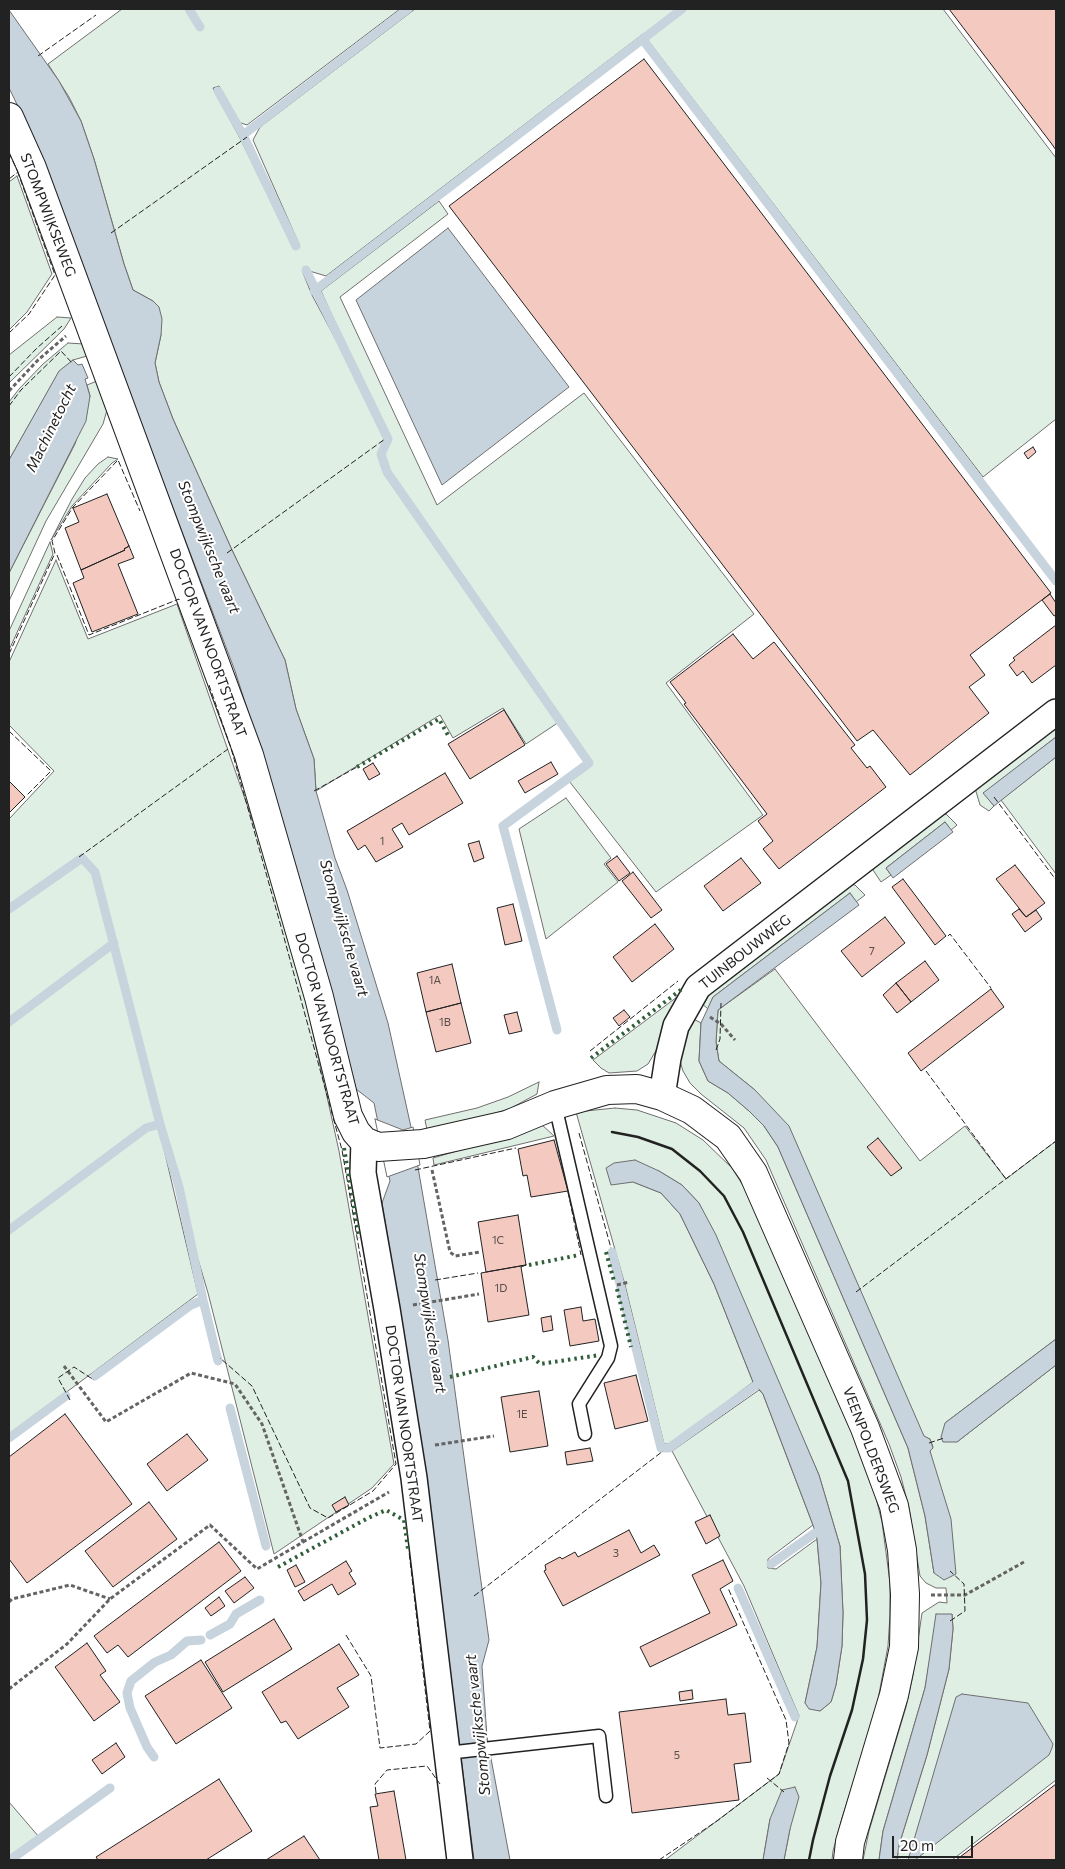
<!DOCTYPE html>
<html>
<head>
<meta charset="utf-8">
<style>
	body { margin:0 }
	#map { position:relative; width:1065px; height:1869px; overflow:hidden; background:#fff; font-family:Commissioner,sans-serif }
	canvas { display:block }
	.frame { position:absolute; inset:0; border:10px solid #222; pointer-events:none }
	.scale { position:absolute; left:892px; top:1836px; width:81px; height:22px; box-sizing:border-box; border:2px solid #222; border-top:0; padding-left:6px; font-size:15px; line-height:18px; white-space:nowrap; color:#222; -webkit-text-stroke:4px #fff; paint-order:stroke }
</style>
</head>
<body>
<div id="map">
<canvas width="1065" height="1869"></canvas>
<div class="frame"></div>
<div class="scale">20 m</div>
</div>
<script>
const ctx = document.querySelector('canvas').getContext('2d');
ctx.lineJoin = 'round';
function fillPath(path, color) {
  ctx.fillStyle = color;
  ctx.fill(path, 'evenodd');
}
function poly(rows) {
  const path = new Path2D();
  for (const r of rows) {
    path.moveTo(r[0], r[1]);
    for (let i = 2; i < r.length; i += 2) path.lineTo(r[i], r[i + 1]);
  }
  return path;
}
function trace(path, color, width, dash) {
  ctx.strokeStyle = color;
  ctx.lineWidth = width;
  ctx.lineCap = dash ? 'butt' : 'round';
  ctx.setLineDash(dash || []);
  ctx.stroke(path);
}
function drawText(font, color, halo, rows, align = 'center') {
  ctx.font = font + ' Commissioner,sans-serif';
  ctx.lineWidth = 4;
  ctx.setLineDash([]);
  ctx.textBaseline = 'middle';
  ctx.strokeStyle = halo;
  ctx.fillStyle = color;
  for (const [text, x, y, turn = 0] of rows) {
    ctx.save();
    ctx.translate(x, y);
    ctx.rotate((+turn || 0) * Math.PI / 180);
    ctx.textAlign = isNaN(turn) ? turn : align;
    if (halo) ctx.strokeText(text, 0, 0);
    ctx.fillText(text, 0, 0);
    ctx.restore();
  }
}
const green = poly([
	[122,9,400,9,247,125,238,122,219,86,213,88,242,142,293,247,299,244,253,140,260,127,415,9,943,9,1056,158,1056,419,983,477,643,34,326,276,306,270,303,273,312,295,383,428,321,291,439,201,448,214,340,297,437,505,584,393,754,614,666,683,763,815,656,892,569,781,589,763,559,722,526,744,503,708,453,738,440,715,316,791,314,759,296,709,285,660,232,550,173,419,159,382,155,363,161,335,153,301,133,290,124,264,94,159,81,121,69,97,48,64,122,9],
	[17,176,52,274,27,312,9,330,9,182,17,176],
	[57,317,71,318,64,329,9,383,9,355,57,317],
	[68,343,84,344,87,356,73,360,59,372,9,460,9,402,19,389,43,364,68,343],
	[97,381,107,410,103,424,46,521,9,601,9,573,75,444,90,396,87,385,97,381],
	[108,457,118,459,112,463,72,506,51,540,72,499,85,478,98,464,108,457],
	[50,542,53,554,9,650,9,631,50,542],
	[56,560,88,639,177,604,289,925,339,1151,394,1464,372,1488,274,1554,208,1293,159,1128,198,1294,9,1435,9,819,54,771,9,725,9,662,56,560],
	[1056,725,1056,737,984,793,994,806,989,811,980,805,975,788,1056,725],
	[1056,757,1056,874,1001,800,1056,757],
	[566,798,611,858,604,864,618,882,546,939,519,829,566,798],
	[946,814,957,825,951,830,945,822,886,868,891,875,881,882,873,870,873,863,937,817,946,814],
	[850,884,855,885,865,895,856,902,850,893,713,997,708,1009,700,1002,706,994,850,884],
	[775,969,920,1161,965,1126,1006,1179,1056,1141,1056,1339,945,1423,957,1442,1056,1365,1056,1780,952,1860,897,1860,899,1845,927,1755,949,1669,953,1629,952,1614,934,1635,925,1688,883,1831,879,1860,863,1860,869,1831,906,1707,913,1675,922,1613,939,1602,947,1603,946,1588,936,1588,926,1583,920,1576,909,1508,901,1477,889,1444,766,1160,744,1128,701,1094,690,1083,683,1071,679,1058,690,1017,701,1023,699,1061,708,1081,728,1093,749,1111,764,1126,778,1147,908,1448,925,1516,934,1573,930,1451,933,1447,930,1439,924,1437,755,1090,719,1061,716,1042,718,1010,775,969],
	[685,991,663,1039,648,1064,637,1071,609,1073,601,1068,593,1060,685,991],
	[539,1082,537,1094,511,1108,479,1119,427,1130,425,1120,477,1108,508,1097,539,1082],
	[615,1108,637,1110,676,1123,703,1140,732,1168,747,1192,761,1221,865,1463,874,1490,882,1522,890,1583,890,1615,888,1646,876,1710,842,1818,833,1851,832,1860,784,1860,790,1829,770,1819,763,1860,665,1860,779,1774,799,1716,744,1586,672,1451,759,1390,763,1394,813,1525,768,1559,768,1568,776,1569,817,1539,821,1583,817,1647,805,1703,820,1711,831,1702,836,1685,842,1646,843,1613,840,1546,819,1475,699,1203,682,1185,659,1171,633,1182,661,1193,680,1214,714,1284,753,1382,671,1444,664,1444,625,1285,576,1112,615,1108],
	[540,1123,554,1136,434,1165,433,1158,498,1139,540,1123],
	[9,1802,39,1837,10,1860,9,1860,9,1802]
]);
const water = poly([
	[9,10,59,81,81,121,94,159,124,264,133,290,153,301,159,307,162,319,161,335,155,363,159,382,173,419,232,550,285,660,296,709,314,759,316,791,335,858,347,890,388,1023,411,1127,448,1340,489,1640,482,1666,487,1737,510,1860,474,1860,420,1434,382,1203,390,1181,374,1103,356,1089,326,972,271,783,235,671,29,129,9,88,9,10],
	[448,228,569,387,442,485,356,300,448,228],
	[73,360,78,365,82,364,88,378,85,379,90,396,86,421,9,573,9,460,59,371,73,360],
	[1056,737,1056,757,994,806,983,793,1056,737],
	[945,822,953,832,893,878,886,868,945,822],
	[850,893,859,905,718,1010,716,1042,719,1061,755,1090,789,1126,924,1436,930,1439,933,1448,930,1451,951,1519,956,1574,944,1580,934,1573,925,1516,908,1448,778,1147,764,1126,749,1111,728,1093,708,1081,699,1061,701,1023,713,997,850,893],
	[635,1160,659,1171,682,1185,699,1203,716,1235,819,1475,840,1546,843,1613,842,1646,836,1685,831,1702,820,1711,809,1709,805,1703,817,1647,821,1583,817,1539,813,1525,763,1394,753,1382,714,1284,680,1214,661,1193,633,1182,611,1185,606,1168,614,1163,635,1160],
	[1056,1339,1056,1365,957,1442,943,1442,941,1437,945,1423,1056,1339],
	[936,1614,952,1614,953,1629,949,1669,927,1755,899,1845,897,1860,879,1860,883,1831,925,1688,936,1614],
	[962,1694,1028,1703,1053,1744,1052,1748,1049,1755,915,1860,908,1860,956,1697,962,1694],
	[795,1787,799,1797,790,1829,784,1860,763,1860,770,1819,782,1790,795,1787]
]);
const pier = poly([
	[375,1119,403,1130,413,1127,420,1165,387,1177,375,1119]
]);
const stream = poly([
	[189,9,200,27],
	[643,40,1056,581],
	[218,91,243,135,296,246],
	[243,135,408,9],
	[306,270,388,439,381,454,387,472,589,763,503,826,557,1030],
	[314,291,682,9],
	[9,909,82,858,95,872,160,1124,179,1187,203,1300,218,1361],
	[9,1022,114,943],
	[9,1230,146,1128,160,1124],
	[612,1252,661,1448,669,1448,755,1386],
	[95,1376,191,1305,203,1300],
	[230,1408,266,1546],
	[9,1438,66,1396],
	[771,1564,815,1533],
	[738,1588,795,1717],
	[210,1635,230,1624,236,1614,260,1600],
	[154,1757,147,1747,130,1708,127,1693,131,1681,155,1662,171,1655,187,1641,201,1640],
	[10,1860,110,1788]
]);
const building = poly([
	[949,9,1056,9,1056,150,1051,143,949,9],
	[644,59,1051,593,970,655,985,675,969,687,989,713,910,775,873,730,857,741,449,206,644,59],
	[1033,447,1036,452,1028,459,1024,453,1033,447],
	[107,494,129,546,124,549,125,550,81,570,65,528,79,522,73,508,107,494],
	[129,546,134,558,118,564,138,614,92,632,73,583,84,578,81,570,125,550,124,549,129,546],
	[1050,594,1056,603,1056,615,1054,616,1042,600,1050,594],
	[1056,625,1056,665,1032,683,1023,671,1017,676,1009,665,1015,660,1013,658,1056,625],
	[733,634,753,659,774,642,855,745,851,748,867,768,870,766,886,787,779,869,763,849,773,841,758,821,767,814,684,704,686,703,670,682,733,634],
	[504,710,525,745,470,779,448,744,504,710],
	[551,762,558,774,525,793,518,781,551,762],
	[373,763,380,774,369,780,363,769,373,763],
	[445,773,463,803,409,835,402,823,392,829,403,847,376,862,365,845,358,850,347,831,445,773],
	[9,781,25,797,9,813,9,781],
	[479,841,484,858,474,862,468,844,479,841],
	[617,856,630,873,619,881,606,864,617,856],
	[741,858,761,883,723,911,704,886,741,858],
	[1015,865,1045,903,1026,917,996,879,1015,865],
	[633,872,662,910,651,918,622,881,633,872],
	[903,879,946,936,935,945,892,887,903,879],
	[513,904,522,941,505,945,497,908,513,904],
	[1019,909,1026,917,1036,910,1042,919,1025,932,1012,914,1019,909],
	[885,917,905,943,862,977,841,951,885,917],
	[655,924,674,949,632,982,613,957,655,924],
	[925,961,939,980,911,1002,896,983,925,961],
	[452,964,461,1003,426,1012,417,973,452,964],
	[896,983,911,1002,897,1013,883,995,896,983],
	[991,989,1004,1007,921,1071,908,1053,991,989],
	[461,1003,471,1043,436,1052,426,1012,461,1003],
	[624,1010,630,1017,619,1026,613,1018,624,1010],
	[517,1012,522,1031,509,1034,504,1015,517,1012],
	[878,1138,902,1168,891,1176,867,1147,878,1138],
	[554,1140,568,1191,531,1197,527,1175,523,1176,518,1149,554,1140],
	[518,1215,526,1265,486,1272,478,1222,518,1215],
	[526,1265,521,1267,529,1315,488,1322,481,1273,526,1265],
	[581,1307,583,1321,595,1319,599,1341,570,1346,564,1310,581,1307],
	[551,1316,553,1330,543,1332,541,1318,551,1316],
	[636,1375,648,1421,615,1429,604,1383,636,1375],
	[539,1391,548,1446,510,1452,501,1397,539,1391],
	[65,1414,132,1504,27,1583,9,1559,9,1457,65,1414],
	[187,1434,208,1460,167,1491,147,1464,187,1434],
	[590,1448,593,1461,567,1465,565,1452,590,1448],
	[345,1497,349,1505,336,1512,332,1505,345,1497],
	[149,1502,177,1539,113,1587,85,1551,149,1502],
	[710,1515,720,1536,706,1544,695,1522,710,1515],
	[629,1530,641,1553,654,1545,660,1555,563,1606,544,1571,546,1570,545,1565,560,1557,562,1559,575,1552,578,1557,629,1530],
	[219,1542,241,1571,128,1657,118,1645,107,1653,94,1636,219,1542],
	[723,1560,733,1581,720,1589,737,1625,650,1667,640,1647,710,1613,692,1575,723,1560],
	[346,1561,352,1571,349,1573,356,1584,338,1595,332,1584,304,1601,298,1591,346,1561],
	[296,1565,305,1582,295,1587,287,1570,296,1565],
	[245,1577,254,1588,234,1603,225,1591,245,1577],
	[219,1597,225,1606,211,1616,205,1608,219,1597],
	[274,1619,292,1649,223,1692,205,1662,274,1619],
	[87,1643,106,1671,100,1675,120,1702,94,1721,55,1667,87,1643],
	[339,1644,359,1675,337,1688,349,1707,298,1739,286,1721,281,1723,262,1692,339,1644],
	[201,1660,232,1708,176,1744,145,1696,201,1660],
	[692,1690,693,1699,680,1701,679,1692,692,1690],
	[726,1699,728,1715,745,1713,751,1762,734,1764,739,1800,632,1813,619,1712,726,1699],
	[116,1743,125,1757,102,1774,92,1760,116,1743],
	[219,1779,252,1831,206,1860,98,1860,96,1857,219,1779],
	[1056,1784,1056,1860,956,1860,1056,1784],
	[394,1791,406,1860,379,1860,370,1807,378,1806,375,1794,394,1791],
	[304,1836,320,1860,266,1860,304,1836]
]);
const path = poly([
	[9,391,38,360,66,336],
	[710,1017,721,1024,735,1040],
	[432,1170,450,1252,455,1256,480,1252],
	[617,1285,629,1282],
	[413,1305,479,1294],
	[435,1445,494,1436],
	[303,1542,389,1492],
	[931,1595,965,1595,1024,1562],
	[9,1602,12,1599,70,1585,110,1599],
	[9,1689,67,1644,110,1599,210,1525,257,1569,303,1542,262,1424,235,1384,191,1373,106,1422,64,1366]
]);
const lane = poly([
	[555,1105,611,1346,608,1358,579,1404,585,1434],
	[447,1753,599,1736,606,1796]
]);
const street = poly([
	[662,1096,668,1058,676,1026,698,987,1056,712],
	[364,1141,363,1173,387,1309,414,1478,460,1860]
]);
const secondary = poly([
	[9,117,32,168,249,755,319,997,348,1116,356,1132,364,1141,378,1147,423,1144,507,1125,555,1105,607,1090,637,1089,662,1096,692,1110,728,1137,753,1173,865,1428,894,1506,902,1550,905,1594,904,1647,894,1695,850,1842,848,1860]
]);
const hedge = poly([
	[357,767,439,719,449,737],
	[591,1058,682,989],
	[344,1148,359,1238],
	[606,1252,614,1281],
	[529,1265,579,1255],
	[617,1289,631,1347],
	[450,1377,533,1357,540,1364,600,1355],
	[278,1567,368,1518,386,1510,404,1520,408,1549]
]);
const fence = poly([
	[38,56,96,15],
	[9,153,18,172,9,179],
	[111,233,247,137],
	[9,333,29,314,55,275,18,173],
	[9,377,37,348,62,326],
	[9,406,21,390,61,351,73,364],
	[227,553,385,439],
	[57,555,89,635,179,599,179,600],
	[9,654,55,553,52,541,73,507,118,460,140,511],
	[209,685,231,748,280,923,342,1150,396,1464,373,1491,328,1518,310,1508,252,1386,220,1358],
	[9,731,51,771,26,796],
	[314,791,357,767],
	[994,797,1056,880],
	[79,857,228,749],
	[948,936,950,934,991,988],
	[716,1050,720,1039,721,1003],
	[590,1051,678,981],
	[926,1071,1006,1179],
	[579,1133,611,1248],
	[415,1170,516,1148],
	[568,1192,581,1255],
	[435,1280,478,1273],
	[856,1292,1056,1141],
	[70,1400,58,1378,74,1367,94,1380],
	[929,1443,944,1438],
	[474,1596,663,1451],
	[950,1621,965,1611,964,1584,950,1571],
	[346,1635,371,1676,380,1748,416,1744,430,1731,409,1552],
	[767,1778,784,1792],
	[376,1793,375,1784,387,1770,427,1766,440,1784],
	[659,1860,717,1821,779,1774,789,1743,786,1720,728,1588]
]);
const wall = poly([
	[612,1132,638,1137,672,1149,700,1171,724,1196,743,1232,848,1481,865,1574,867,1620,863,1659,852,1710,830,1776,813,1840,809,1860]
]);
const numberNames = [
	["1",382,841],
	["7",872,951],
	["1A",435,980],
	["1B",445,1022],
	["1C",498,1240],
	["1D",501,1288],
	["1E",522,1414],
	["3",616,1553],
	["5",677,1755]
];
const streetNames = [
	["STOMPWIJKSEWEG",48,215,69],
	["DOCTOR VAN NOORTSTRAAT",208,643,70],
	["TUINBOUWWEG",745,952,-38],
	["DOCTOR VAN NOORTSTRAAT",327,1029,74],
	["DOCTOR VAN NOORTSTRAAT",404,1424,82],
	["VEENPOLDERSWEG",871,1450,69]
];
const waterNames = [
	["Machinetocht",51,428,-64],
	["Stompwijksche vaart",209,547,68],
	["Stompwijksche vaart",344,928,74],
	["Stompwijksche vaart",430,1323,81],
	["Stompwijksche vaart",478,1725,-96]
];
fillPath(green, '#e0efe3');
trace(green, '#6f6f6f', 1);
fillPath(water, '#c7d3dd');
trace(water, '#6f6f6f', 1);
fillPath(pier, '#fff');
trace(pier, '#6f6f6f', 1);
trace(stream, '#c7d3dd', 9);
fillPath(building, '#f3c9c0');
trace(building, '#222', 1);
trace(lane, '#222', 15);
trace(street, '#222', 28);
trace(secondary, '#222', 30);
trace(path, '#646464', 3, [4, 2.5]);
trace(lane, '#fff', 12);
trace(street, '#fff', 25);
trace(secondary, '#fff', 28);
trace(hedge, '#2f5e38', 4, [2.5, 4]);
trace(fence, '#222', 1, [6, 2.5]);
trace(wall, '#222', 2.5);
drawText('11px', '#564c4a', null, numberNames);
drawText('14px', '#222', '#fff', streetNames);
drawText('italic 15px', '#222', '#fff', waterNames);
</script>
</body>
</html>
